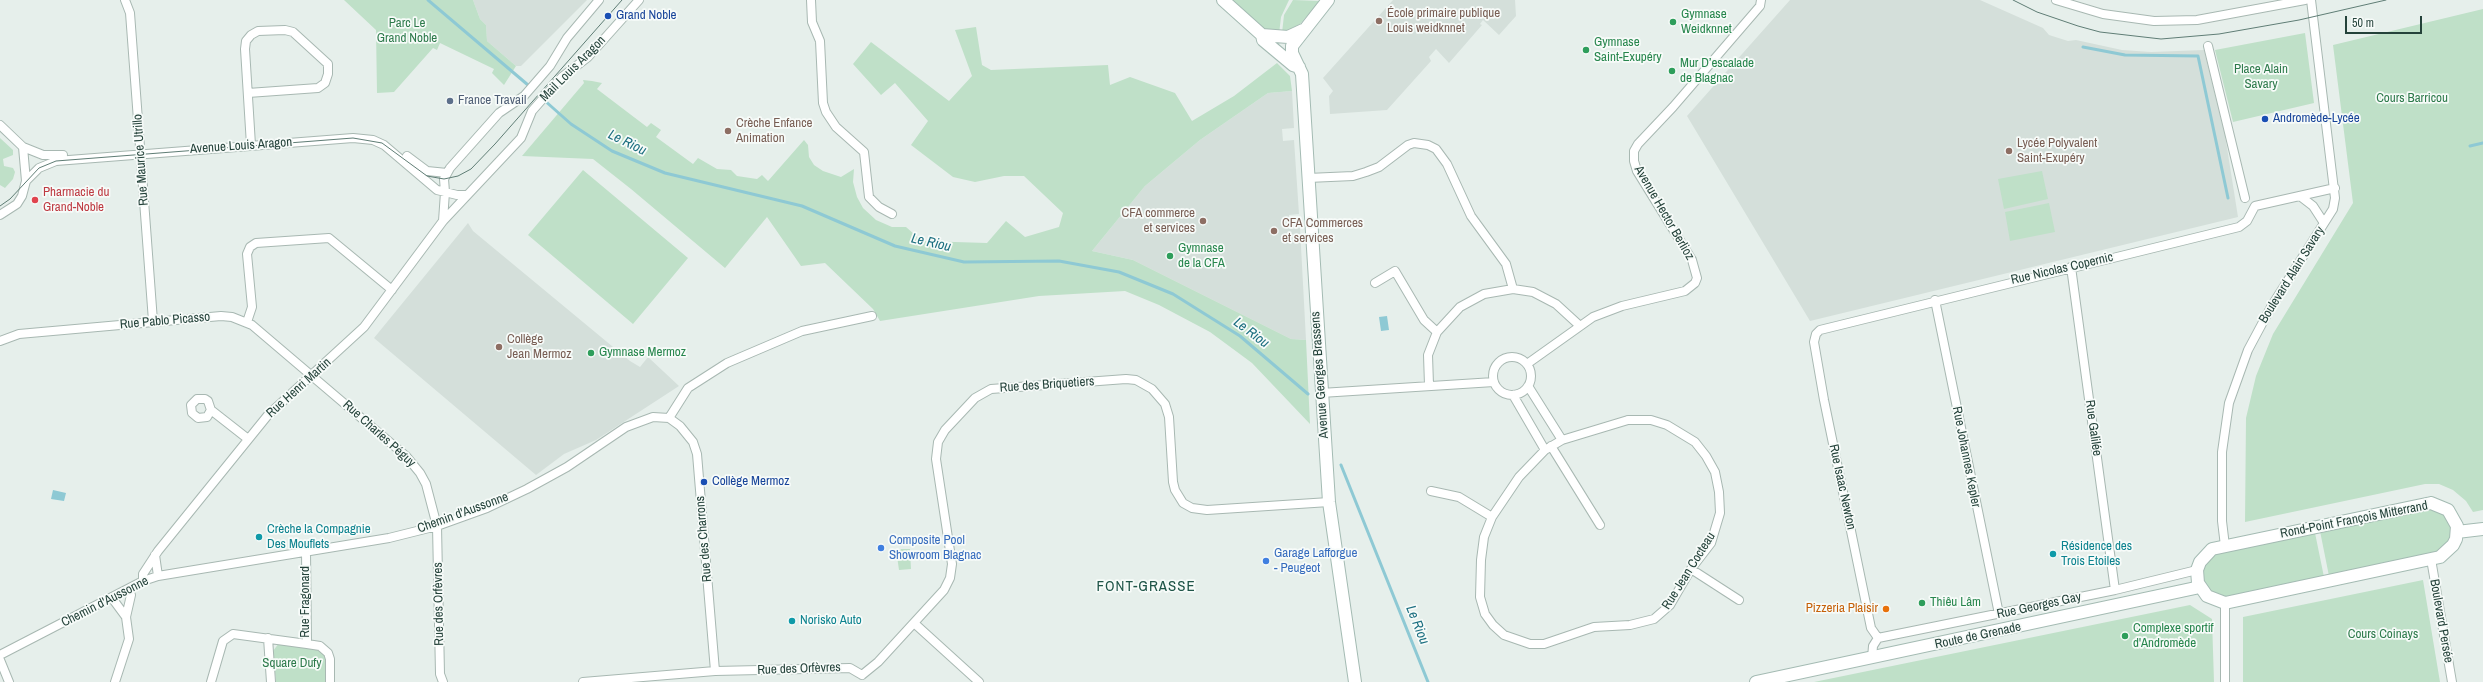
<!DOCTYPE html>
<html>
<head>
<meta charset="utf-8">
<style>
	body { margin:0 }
	#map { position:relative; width:2483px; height:682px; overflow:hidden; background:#e6efeb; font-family:"Archivo Narrow",sans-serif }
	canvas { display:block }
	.scale { position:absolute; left:2345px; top:16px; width:77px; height:18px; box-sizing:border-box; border:2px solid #24423a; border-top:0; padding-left:5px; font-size:12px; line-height:14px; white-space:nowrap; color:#24423a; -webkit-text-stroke:3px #f7fbf9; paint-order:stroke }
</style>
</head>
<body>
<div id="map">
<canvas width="2483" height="682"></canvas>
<div class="scale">50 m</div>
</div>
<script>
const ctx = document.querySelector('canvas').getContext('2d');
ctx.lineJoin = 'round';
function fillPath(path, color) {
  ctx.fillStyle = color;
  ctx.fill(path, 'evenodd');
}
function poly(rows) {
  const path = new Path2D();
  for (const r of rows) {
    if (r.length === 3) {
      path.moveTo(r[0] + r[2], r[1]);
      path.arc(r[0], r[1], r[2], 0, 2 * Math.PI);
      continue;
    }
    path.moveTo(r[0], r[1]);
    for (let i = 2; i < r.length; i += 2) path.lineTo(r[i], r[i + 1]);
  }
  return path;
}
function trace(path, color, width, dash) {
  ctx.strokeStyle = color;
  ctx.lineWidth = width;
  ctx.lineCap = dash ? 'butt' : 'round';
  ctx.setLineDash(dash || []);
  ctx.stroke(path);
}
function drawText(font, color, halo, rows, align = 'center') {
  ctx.font = font + ' "Archivo Narrow",sans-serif';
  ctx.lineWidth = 3.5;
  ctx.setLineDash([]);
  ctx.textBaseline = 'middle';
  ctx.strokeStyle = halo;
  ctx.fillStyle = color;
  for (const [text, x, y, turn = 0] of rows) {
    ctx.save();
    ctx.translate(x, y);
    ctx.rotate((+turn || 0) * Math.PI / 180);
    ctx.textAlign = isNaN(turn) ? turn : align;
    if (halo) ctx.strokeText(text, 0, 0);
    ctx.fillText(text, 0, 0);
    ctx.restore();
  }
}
const built = poly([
	[473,0,587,0,521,66,516,66,487,41,486,25,480,19],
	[1393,0,1515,0,1516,16,1499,35,1483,20,1480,24,1482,25,1449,63,1436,49,1429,57,1431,61,1387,110,1330,114,1329,96,1333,91,1323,78],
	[1790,0,1980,0,2043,28,2049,35,2068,41,2076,40,2122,50,2151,52,2204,50,2225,135,2238,217,1810,321,1687,116],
	[1292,91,1294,128,1282,129,1283,141,1294,140,1299,214,1289,215,1289,229,1300,228,1306,340,1291,339,1133,260,1092,251,1145,186,1200,140,1268,93],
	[468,223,473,231,630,361,640,367,648,357,679,386,596,440,564,454,536,475,374,338]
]);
const green = poly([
	[344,0,473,0,480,19,486,25,487,41,516,66,504,85,492,73,494,69,440,43,437,50,433,48,394,92,377,93,376,30],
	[1230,0,1289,0,1281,17,1279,34,1264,30],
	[1293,0,1320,1,1300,24,1282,33,1284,15],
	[2483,9,2483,510,2473,512,2466,501,2453,490,2439,484,2425,484,2245,522,2246,418,2256,376,2273,334,2353,203,2333,45],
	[976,27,982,65,991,70,1108,65,1110,85,1130,77,1175,93,1192,121,1234,96,1277,63,1290,76,1292,91,1268,93,1200,140,1145,186,1092,251,1133,260,1291,339,1306,340,1310,424,1252,363,1210,332,1159,305,1125,291,1039,296,880,321,873,309,825,263,801,266,767,217,725,268,631,189,593,159,522,156,584,83,583,80,592,81,602,83,597,89,647,127,651,123,661,130,656,137,693,164,698,158,717,169,731,170,737,176,757,179,762,175,768,181,804,140,808,145,809,157,814,165,823,171,841,177,854,169,853,182,857,197,863,208,876,220,892,227,906,227,922,241,987,243,1006,221,1025,237,1059,227,1063,213,1024,176,1004,176,975,182,953,177,911,145,928,121,895,83,881,95,853,64,871,42,949,101,972,76,955,30],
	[2305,33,2314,103,2233,122,2215,50],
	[0,138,13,150,13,155,3,159,4,166,13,168,15,172,13,179,5,188,0,185],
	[583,170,688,258,633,324,528,235],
	[2042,171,2048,199,2004,209,1998,179],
	[2049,203,2055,232,2010,241,2005,212],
	[2435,508,2450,519,2453,537,2439,553,2329,576,2320,531],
	[2315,533,2324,577,2227,599,2215,596,2204,584,2202,571,2207,560,2213,555],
	[901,549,910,549,911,569,899,570,897,556],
	[2423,580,2440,682,2243,682,2243,617],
	[2190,605,2212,619,2214,682,1814,682],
	[279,643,318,649,326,656,328,682,276,682,273,651]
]);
const water = poly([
	[1387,316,1389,330,1381,331,1379,317],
	[53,490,66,493,64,501,51,499]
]);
const stream = poly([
	[428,0,528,85],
	[2083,47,2125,55,2198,56,2228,198],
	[544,100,571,124,612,151,665,173,802,206,895,246,964,262,1059,261,1119,272,1173,294,1240,336,1308,394],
	[2470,146,2483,143],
	[1341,465,1428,682]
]);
const street = poly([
	[125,0,130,13,153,321],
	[811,0,812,22,820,41,823,103,826,112,836,127,864,152,869,197,879,207,892,214],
	[2056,0,2103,14,2154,21,2197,20,2305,0],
	[2208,46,2245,198],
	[248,93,318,88,325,83,328,74,328,64,293,32,285,30,258,31,251,35,246,41,245,49,251,145],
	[0,125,23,147,26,181,22,196,17,204,0,215],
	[23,147,43,155,63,155],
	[407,156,427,171,447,173],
	[1308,178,1353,176,1366,172,1379,167,1408,145,1414,143,1428,145,1436,149,1447,164,1471,216,1506,264,1513,289],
	[26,181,39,168,56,161,353,138,373,140,384,145,437,190,457,195,467,195],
	[2300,196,2313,206,2324,223],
	[443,221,445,192,444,179,450,168,499,113,524,96,550,66,567,38,599,0],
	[2071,267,2115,590],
	[1375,283,1395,271,1424,320,1437,332],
	[1935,300,1999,614],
	[247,322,252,307,247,254,250,247,256,243,329,238,392,290],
	[0,341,19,334,221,316,232,317,252,325,406,456,420,473,426,484,437,526,440,674,443,682],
	[1512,376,19],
	[1527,364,1593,317,1622,306,1685,291,1695,283,1697,278,1692,260,1637,171,1634,161,1634,151,1638,144,1673,107,1760,6,1761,0],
	[1429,385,1428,355,1437,332,1460,307,1484,294,1513,289,1533,292,1556,304,1580,326],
	[1528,386,1562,440],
	[1321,393,1494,382],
	[1513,395,1545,450],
	[211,410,207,417,198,418,192,413,191,405,197,399,205,399,208,401,211,410,248,439],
	[669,418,688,388,727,363,802,331,872,316],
	[1628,420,1651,420,1667,425,1695,442,1706,456,1715,472,1719,492,1720,513,1711,543,1691,569,1670,605,1654,619,1630,625,1594,627,1544,644,1530,644,1504,635,1493,625,1485,614,1480,597,1481,560,1484,537,1492,517,1519,477,1545,450,1562,440,1628,420],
	[1551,446,1600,525],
	[1431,491,1459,497,1492,517],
	[2225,546,2222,521,2222,452,2229,403,2248,350,2271,307,2333,209,2335,198,2311,0],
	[155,555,158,576],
	[2431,559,2452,682],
	[1691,569,1739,600],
	[143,581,143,574,158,551,268,415,364,327,443,221,521,138,532,111,562,77,588,57,639,0],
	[112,598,126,617],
	[914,623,979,682],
	[268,638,271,682],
	[1878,638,1871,628,1824,400,1814,342,1816,334,1820,330,2239,227,2247,221,2255,206,2335,188],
	[307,644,320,646,328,653,330,659,330,682],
	[0,655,143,581,158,576,389,538,437,526,487,508,527,489,567,467,626,427,653,417,669,418,680,426,693,442,697,454,715,671],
	[1872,658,1873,646,1878,638,2115,590,2197,570],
	[0,660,9,682],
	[862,675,878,662,944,590,950,578,952,564,936,459,938,442,945,430,975,398,991,389,1126,379,1136,380,1152,389,1165,404,1169,417,1173,482,1175,490,1183,503,1192,508,1207,510,1329,502],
	[115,682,129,639,126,617,131,595,129,590],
	[211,682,223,641,233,634,307,644,306,551],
	[583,682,715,671,850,668,862,675],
	[2225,682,2225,603]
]);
const secondary = poly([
	[1223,0,1262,35,1263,40,1293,65,1299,67],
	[1328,0,1292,46,1292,53,1302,74,1329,502,1355,682],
	[1262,35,1288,37,1303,30],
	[2431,503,2448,510,2457,526,2456,539,2453,545,2440,557,2225,603,2207,596,2198,583,2197,570,2200,562,2212,549,2431,503],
	[2457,532,2483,529],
	[1756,682,2200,587]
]);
const tram = poly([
	[2013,0,2037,12,2078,26,2100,32,2161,39,2219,34,2299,20,2386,0],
	[0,206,10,199,39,168,56,161,353,138,382,143,427,176,444,179,458,176,471,169,495,144,622,0]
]);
const markers = [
	[608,16,4,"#1a4fb4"],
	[1379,21,4,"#8d6e63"],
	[1673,22,4,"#2e9e5b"],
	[1586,50,4,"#2e9e5b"],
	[1672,71,4,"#2e9e5b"],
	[450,101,4,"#5c6f8a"],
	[2265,119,4,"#1a4fb4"],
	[728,131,4,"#8d6e63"],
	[2009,151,4,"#8d6e63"],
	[35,200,4,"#e0444e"],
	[1203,221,4,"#8d6e63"],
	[1274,231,4,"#8d6e63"],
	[1170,256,4,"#2e9e5b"],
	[499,347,4,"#8d6e63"],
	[591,353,4,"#2e9e5b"],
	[704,482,4,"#1a4fb4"],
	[259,537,4,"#0f9aa8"],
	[881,548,4,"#3f7fe0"],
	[2053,554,4,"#0f9aa8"],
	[1266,561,4,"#3f7fe0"],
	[1922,603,4,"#2e9e5b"],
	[1886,609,4,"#e8710a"],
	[792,621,4,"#0f9aa8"],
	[2125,636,4,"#2e9e5b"]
];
const educationNames = [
	["École primaire publique",1387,14],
	["Louis weidknnet",1387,29],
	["Crèche Enfance",736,124],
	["Animation",736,139],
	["Lycée Polyvalent",2017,144],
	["Saint-Exupéry",2017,159],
	["CFA commerce",1195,214,"right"],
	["et services",1195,229,"right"],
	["CFA Commerces",1282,224],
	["et services",1282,239],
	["Collège",507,340],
	["Jean Mermoz",507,355]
];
const leisureNames = [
	["Gymnase",1681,15],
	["Weidknnet",1681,30],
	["Gymnase",1594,43],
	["Saint-Exupéry",1594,58],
	["Mur D’escalade",1680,64],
	["de Blagnac",1680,79],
	["Gymnase",1178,249],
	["de la CFA",1178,264],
	["Gymnase Mermoz",599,353],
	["Thiêu Lâm",1930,603],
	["Complexe sportif",2133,629],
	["d'Andromède",2133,644]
];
const transitNames = [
	["Grand Noble",616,16],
	["Andromède-Lycée",2273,119],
	["Collège Mermoz",712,482]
];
const parkNames = [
	["Parc Le",407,24],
	["Grand Noble",407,39],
	["Place Alain",2261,70],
	["Savary",2261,85],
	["Cours Barricou",2412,99],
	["Cours Coinays",2383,635],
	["Square Dufy",292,664]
];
const streetNames = [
	["Mail Louis Aragon",573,69,-45],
	["Avenue Louis Aragon",241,146,-4],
	["Rue Maurice Utrillo",141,160,-94],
	["Avenue Hector Berlioz",1664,213,60],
	["Rue Nicolas Copernic",2062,269,-13],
	["Boulevard Alain Savary",2292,275,-58],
	["Rue Pablo Picasso",165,321,-5],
	["Avenue Georges Brassens",1320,375,-94],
	["Rue des Briquetiers",1047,385,-4],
	["Rue Henri Martin",299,388,-42],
	["Rue Galilée",2093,428,82],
	["Rue Charles Péguy",379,434,42],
	["Rue Johannes Kepler",1966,457,79],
	["Rue Isaac Newton",1842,487,78],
	["Chemin d'Aussonne",463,513,-20],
	["Rond-Point François Mitterrand",2354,520,-11],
	["Rue des Charrons",704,539,-95],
	["Rue Jean Cocteau",1689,571,-58],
	["Chemin d'Aussonne",105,602,-27],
	["Rue Fragonard",306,602,-90],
	["Rue des Orfèvres",439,604,-91],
	["Rue Georges Gay",2039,606,-12],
	["Boulevard Persée",2441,621,80],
	["Route de Grenade",1978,636,-12],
	["Rue des Orfèvres",799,669,-2]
];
const serviceNames = [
	["France Travail",458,101]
];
const healthNames = [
	["Pharmacie du",43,193],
	["Grand-Noble",43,208]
];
const cultureNames = [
	["Crèche la Compagnie",267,530],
	["Des Mouflets",267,545],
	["Résidence des",2061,547],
	["Trois Etoiles",2061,562],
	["Norisko Auto",800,621]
];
const shopNames = [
	["Composite Pool",889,541],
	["Showroom Blagnac",889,556],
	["Garage Lafforgue",1274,554],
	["- Peugeot",1274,569]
];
const foodNames = [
	["Pizzeria Plaisir",1878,609]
];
const waterNames = [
	["Le Riou",627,143,26],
	["Le Riou",931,243,13],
	["Le Riou",1251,333,37],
	["Le Riou",1417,625,68]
];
const quarterNames = [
	["FONT-GRASSE",1146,587]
];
fillPath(built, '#d4dfda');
fillPath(green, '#bfe0c8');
fillPath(water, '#8ec9d4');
trace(stream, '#8ec9d4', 3);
trace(street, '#a8b8b2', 10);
trace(secondary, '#a4bbb3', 14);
trace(street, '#fff', 8);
trace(secondary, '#fff', 12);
trace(tram, '#5f7d75', 1);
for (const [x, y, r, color] of markers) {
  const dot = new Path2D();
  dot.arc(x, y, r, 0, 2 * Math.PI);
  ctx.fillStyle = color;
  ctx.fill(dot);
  trace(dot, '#f7fbf9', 1.5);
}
drawText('13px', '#785e54', '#f7fbf9', educationNames, 'left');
drawText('13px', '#27864d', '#f7fbf9', leisureNames, 'left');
drawText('13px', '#164399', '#f7fbf9', transitNames, 'left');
drawText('13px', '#2d7a4b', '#f7fbf9', parkNames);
drawText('13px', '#24423a', '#f7fbf9', streetNames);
drawText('13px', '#4e5e75', '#f7fbf9', serviceNames, 'left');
drawText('13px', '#be3a42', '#f7fbf9', healthNames, 'left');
drawText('13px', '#0d838f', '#f7fbf9', cultureNames, 'left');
drawText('13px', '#366cbe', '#f7fbf9', shopNames, 'left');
drawText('13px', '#c56008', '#f7fbf9', foodNames, 'right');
drawText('italic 14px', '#1c6f80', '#f7fbf9', waterNames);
ctx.letterSpacing = '1px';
drawText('15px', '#1f5548', '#f7fbf9', quarterNames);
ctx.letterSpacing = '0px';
</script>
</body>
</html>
